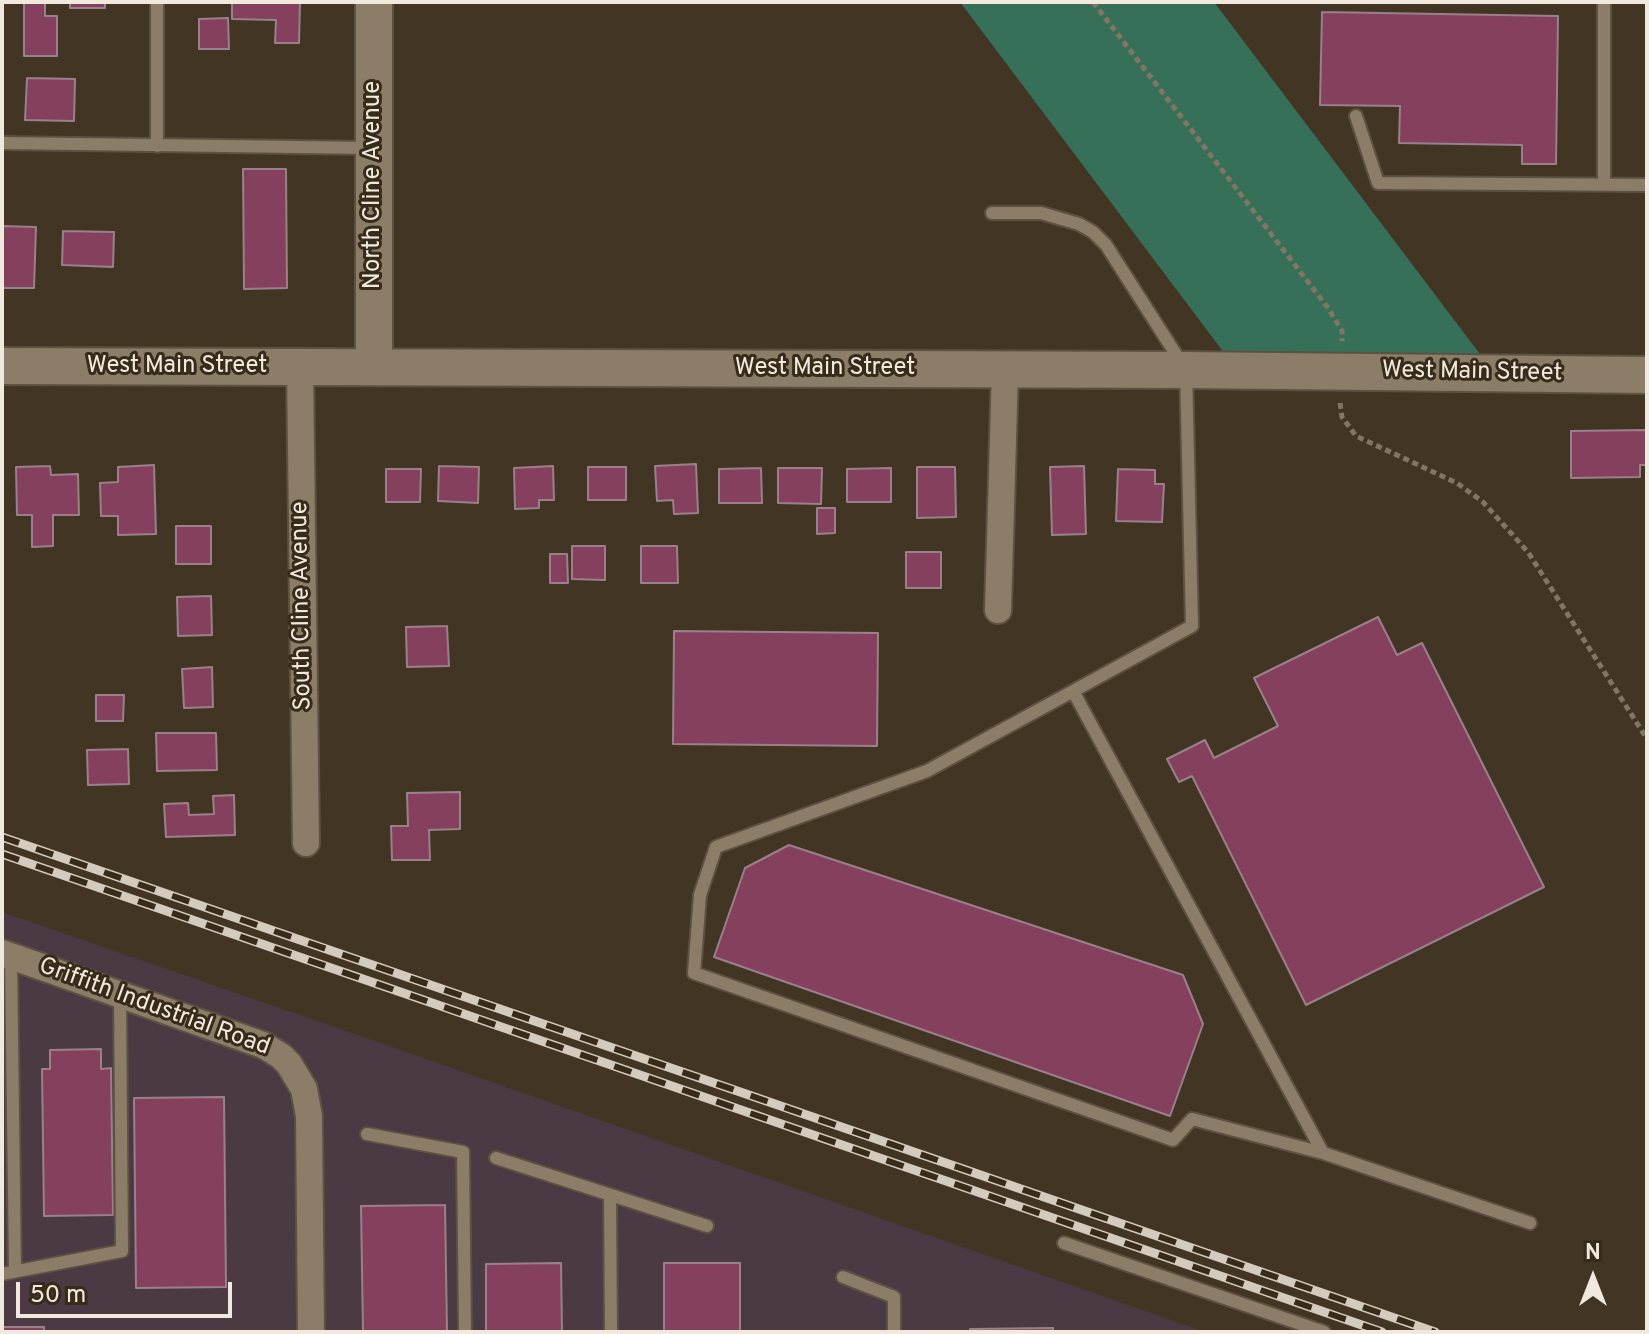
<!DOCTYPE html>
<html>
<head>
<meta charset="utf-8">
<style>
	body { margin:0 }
	#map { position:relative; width:1649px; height:1334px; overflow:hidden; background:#423523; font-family:Overpass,sans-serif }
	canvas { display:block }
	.frame { position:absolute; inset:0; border:4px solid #f2e9de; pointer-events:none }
	.north { position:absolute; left:1553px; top:1238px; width:80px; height:80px; -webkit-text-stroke:6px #382b1a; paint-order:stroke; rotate:0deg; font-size:22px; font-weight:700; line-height:32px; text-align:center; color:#f2e9de }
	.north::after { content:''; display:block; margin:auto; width:28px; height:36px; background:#f2e9de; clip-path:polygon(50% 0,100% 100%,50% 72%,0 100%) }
	.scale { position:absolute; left:16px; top:1282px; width:216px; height:36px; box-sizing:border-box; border:4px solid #f2e9de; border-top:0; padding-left:10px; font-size:24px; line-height:28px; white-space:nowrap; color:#f2e9de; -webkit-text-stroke:6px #382b1a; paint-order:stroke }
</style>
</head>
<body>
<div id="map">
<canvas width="1649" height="1334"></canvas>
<div class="frame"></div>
<div class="north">N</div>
<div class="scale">50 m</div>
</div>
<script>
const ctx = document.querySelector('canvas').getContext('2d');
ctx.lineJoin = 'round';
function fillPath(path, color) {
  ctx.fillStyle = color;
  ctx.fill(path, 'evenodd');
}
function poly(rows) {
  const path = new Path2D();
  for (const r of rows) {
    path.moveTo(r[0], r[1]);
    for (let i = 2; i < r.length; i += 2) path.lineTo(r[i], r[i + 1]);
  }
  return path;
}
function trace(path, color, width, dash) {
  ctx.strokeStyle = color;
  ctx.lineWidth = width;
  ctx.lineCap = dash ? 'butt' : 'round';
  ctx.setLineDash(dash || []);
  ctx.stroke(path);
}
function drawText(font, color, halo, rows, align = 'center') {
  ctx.font = font + ' Overpass,sans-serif';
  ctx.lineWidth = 6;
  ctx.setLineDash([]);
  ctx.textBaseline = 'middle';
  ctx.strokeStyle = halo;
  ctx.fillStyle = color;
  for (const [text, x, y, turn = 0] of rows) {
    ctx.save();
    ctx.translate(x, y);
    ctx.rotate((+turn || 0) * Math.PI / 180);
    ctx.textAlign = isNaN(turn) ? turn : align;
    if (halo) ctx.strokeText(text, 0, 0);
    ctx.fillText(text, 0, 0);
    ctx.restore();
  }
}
const industrial = poly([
	[2,912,352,1033,1205,1332,2,1332]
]);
const green = poly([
	[960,2,1214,2,1495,374,1237,370]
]);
const building = poly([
	[24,2,45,2,45,16,57,16,57,56,24,56,24,2],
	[70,2,105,2,105,8,70,8,70,2],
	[232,2,300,2,299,43,275,43,276,20,232,19,232,2],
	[1322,12,1558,16,1556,164,1522,164,1522,145,1399,143,1400,106,1320,105,1322,12],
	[228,18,229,49,199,49,199,19,228,18],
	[27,78,75,79,74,121,25,120,27,78],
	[243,169,286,169,287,288,244,289,243,169],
	[2,226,36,227,34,288,2,288,2,226],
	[63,231,114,232,113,267,62,265,63,231],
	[1647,430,1647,465,1640,465,1640,477,1571,478,1571,431,1647,430],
	[696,464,698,513,674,514,673,500,657,501,655,466,696,464],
	[154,465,156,534,118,535,118,516,101,516,100,483,118,482,118,467,154,465],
	[50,466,51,475,78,474,79,515,53,515,53,546,32,547,32,515,17,515,16,467,50,466],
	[439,466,479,467,478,503,438,501,439,466],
	[553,466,554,500,539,500,539,508,515,509,514,468,553,466],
	[1084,466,1086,534,1052,535,1050,467,1084,466],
	[588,467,626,467,626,500,588,500,588,467],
	[917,467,955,467,956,517,917,518,917,467],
	[761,468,762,503,719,503,719,469,761,468],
	[778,468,822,468,821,504,778,503,778,468],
	[891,468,891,502,847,502,847,469,891,468],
	[386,469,421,469,420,502,386,502,386,469],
	[1118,469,1155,470,1155,484,1164,484,1162,522,1116,521,1118,469],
	[817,508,835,508,835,533,817,534,817,508],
	[176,526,211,526,211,564,176,564,176,526],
	[572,546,605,546,605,580,572,579,572,546],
	[641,546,677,546,678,583,641,583,641,546],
	[906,552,941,552,941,588,906,588,906,552],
	[550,554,567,554,568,583,550,583,550,554],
	[211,596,212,635,178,636,177,597,211,596],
	[1378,617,1397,655,1422,643,1544,887,1306,1005,1192,776,1179,782,1167,759,1205,740,1214,758,1278,726,1254,678,1378,617],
	[447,626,449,666,407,667,406,627,447,626],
	[674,631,878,633,877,746,673,744,674,631],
	[212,667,213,707,184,708,182,669,212,667],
	[96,695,124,695,123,721,96,721,96,695],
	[156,733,216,733,217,770,157,771,156,733],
	[128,749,129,784,88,785,87,750,128,749],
	[460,792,460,829,429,830,430,860,392,860,391,826,408,826,407,793,460,792],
	[234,795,235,835,166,837,164,804,188,803,189,815,214,814,213,796,234,795],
	[789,845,1183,975,1203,1024,1170,1116,714,957,745,868,789,845],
	[101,1049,101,1069,111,1068,113,1215,44,1216,42,1069,50,1069,50,1050,101,1049],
	[224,1097,226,1287,136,1288,134,1098,224,1097],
	[445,1205,447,1332,363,1332,361,1206,445,1205],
	[561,1263,562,1332,486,1332,486,1264,561,1263],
	[664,1263,740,1263,740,1332,664,1332,664,1263],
	[2,1327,44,1327,44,1332,2,1332,2,1327],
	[1053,1328,1053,1332,970,1332,970,1329,1053,1328]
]);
const path = poly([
	[1093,2,1328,308,1342,331,1342,341],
	[1340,403,1342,417,1356,436,1457,483,1483,502,1528,552,1647,739]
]);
const lane = poly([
	[157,2,157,146],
	[1604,2,1604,184],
	[1356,116,1378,183,1647,185],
	[2,143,371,148],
	[992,213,1041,213,1079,224,1093,232,1106,245,1186,370,1192,626,927,771,716,847,700,895,694,973,1173,1140,1192,1119,1323,1153,1530,1223],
	[1073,691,1323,1153],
	[11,956,15,1271],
	[367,1134,463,1152,465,1332],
	[496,1158,707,1226],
	[610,1195,611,1332],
	[1064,1243,1324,1332],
	[2,1274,122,1251,120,994],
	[843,1277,894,1297,894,1332]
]);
const street = poly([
	[300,368,306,843],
	[998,610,1005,370],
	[2,953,263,1045,281,1056,289,1064,304,1089,309,1116,311,1332]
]);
const secondary = poly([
	[374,2,374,367],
	[2,366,1186,370,1647,375]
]);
const rail = poly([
	[2,837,1435,1332],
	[2,854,1382,1332]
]);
const streetNames = [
	["North Cline Avenue",374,185,-90],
	["West Main Street",177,367],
	["West Main Street",825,369],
	["West Main Street",1472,373,1],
	["South Cline Avenue",303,606,-91],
	["Griffith Industrial Road",154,1008,20]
];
fillPath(industrial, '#4b3943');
fillPath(green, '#377058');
fillPath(building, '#84405d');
trace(building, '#9a808a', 2);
trace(lane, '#5d5142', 16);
trace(street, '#5d5142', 30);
trace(secondary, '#5d5142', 40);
trace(path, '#817666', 5, [6, 4]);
trace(lane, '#8c7d69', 12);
trace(street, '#8c7d69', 26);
trace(secondary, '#8c7d69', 36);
trace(rail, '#d4cbbf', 9);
trace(rail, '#382b1a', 6, [18]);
drawText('24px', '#f2e9de', '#382b1a', streetNames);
</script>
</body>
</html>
